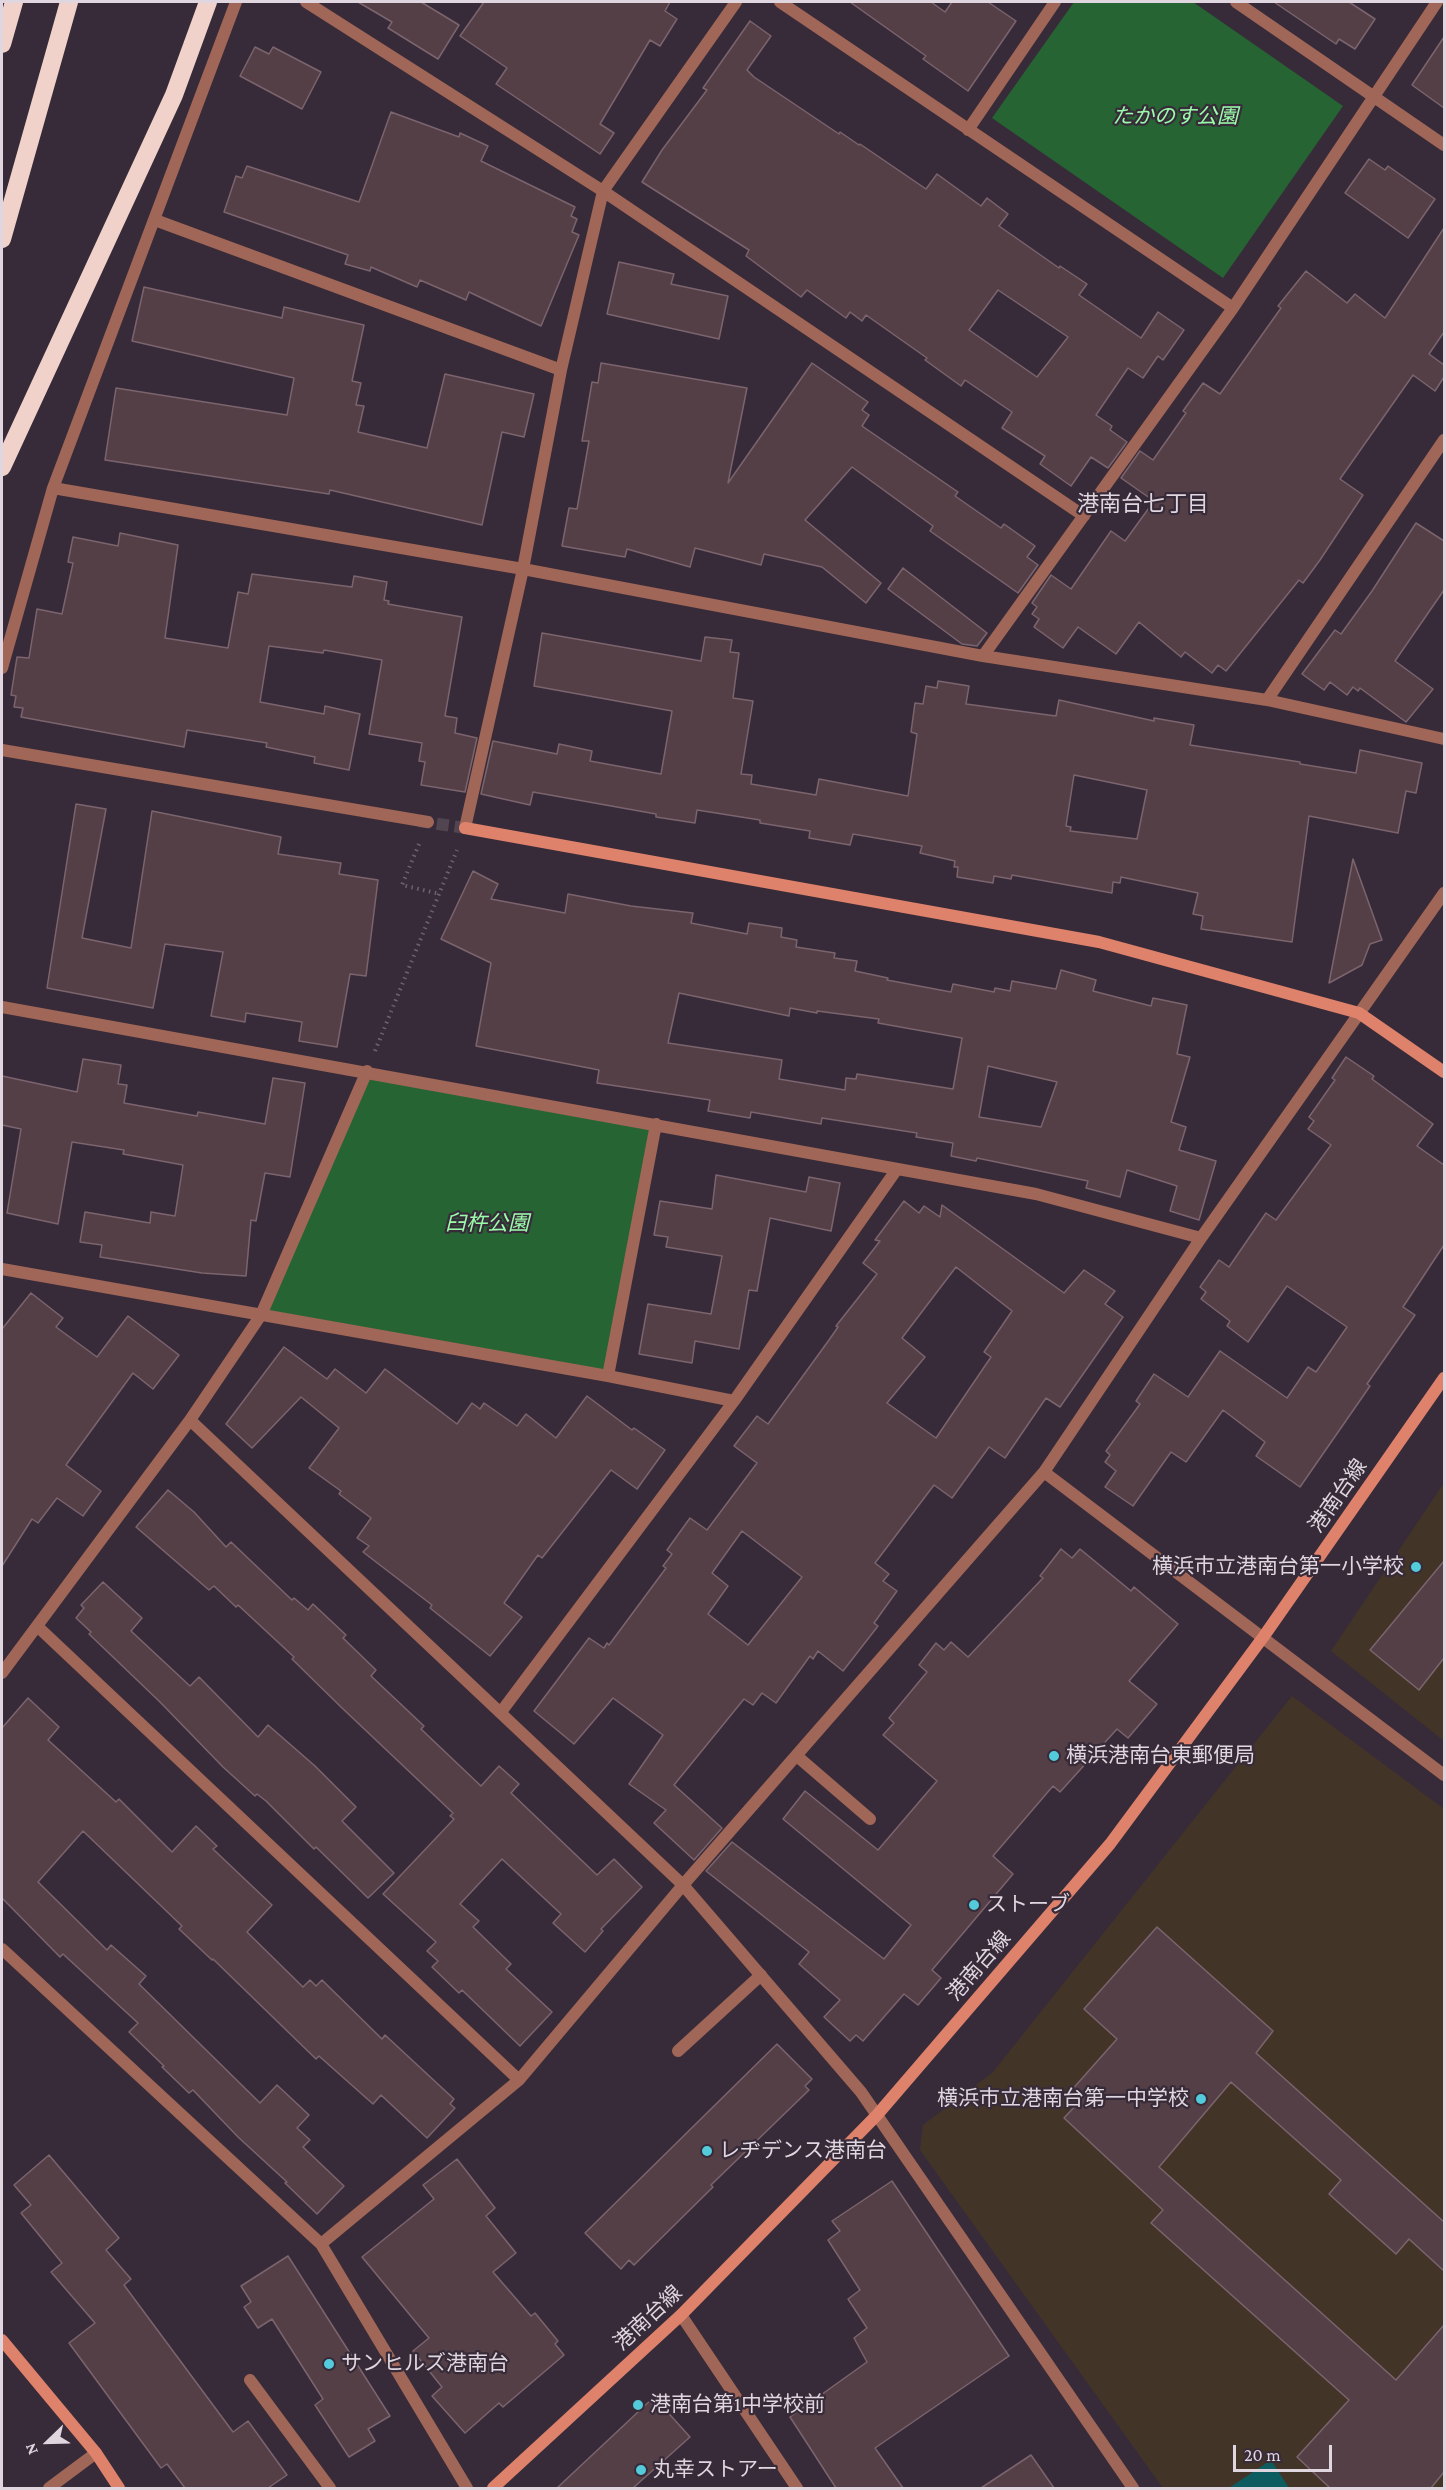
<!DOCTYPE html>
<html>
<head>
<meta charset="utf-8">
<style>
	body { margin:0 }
	#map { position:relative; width:1446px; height:2490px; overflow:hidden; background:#382b39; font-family:"Crimson Pro",serif }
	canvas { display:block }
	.frame { position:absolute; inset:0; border:3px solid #dfd6df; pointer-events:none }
	.north { position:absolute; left:18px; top:2412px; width:60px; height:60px; -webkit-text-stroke:4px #382b39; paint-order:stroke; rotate:247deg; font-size:16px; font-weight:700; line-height:24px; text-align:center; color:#dfd6df }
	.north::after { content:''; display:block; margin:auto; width:21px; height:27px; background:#dfd6df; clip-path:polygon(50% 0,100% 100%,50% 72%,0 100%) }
	.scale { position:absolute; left:1233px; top:2445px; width:99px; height:27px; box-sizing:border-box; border:3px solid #dfd6df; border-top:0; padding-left:8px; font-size:18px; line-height:21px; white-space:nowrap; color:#dfd6df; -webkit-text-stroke:4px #382b39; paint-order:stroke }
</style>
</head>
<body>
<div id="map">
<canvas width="1446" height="2490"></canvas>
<div class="frame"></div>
<div class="north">N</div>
<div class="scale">20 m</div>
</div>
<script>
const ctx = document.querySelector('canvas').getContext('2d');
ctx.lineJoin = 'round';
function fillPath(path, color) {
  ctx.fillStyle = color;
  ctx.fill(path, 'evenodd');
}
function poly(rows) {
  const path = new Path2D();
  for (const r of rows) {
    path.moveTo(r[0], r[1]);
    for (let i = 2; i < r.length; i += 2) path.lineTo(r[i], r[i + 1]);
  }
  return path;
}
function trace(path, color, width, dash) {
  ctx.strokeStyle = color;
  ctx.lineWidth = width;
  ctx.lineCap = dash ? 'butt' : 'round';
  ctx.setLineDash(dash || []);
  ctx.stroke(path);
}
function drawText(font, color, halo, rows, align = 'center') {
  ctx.font = font + ' "Crimson Pro","Noto Sans JP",serif';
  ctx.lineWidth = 4.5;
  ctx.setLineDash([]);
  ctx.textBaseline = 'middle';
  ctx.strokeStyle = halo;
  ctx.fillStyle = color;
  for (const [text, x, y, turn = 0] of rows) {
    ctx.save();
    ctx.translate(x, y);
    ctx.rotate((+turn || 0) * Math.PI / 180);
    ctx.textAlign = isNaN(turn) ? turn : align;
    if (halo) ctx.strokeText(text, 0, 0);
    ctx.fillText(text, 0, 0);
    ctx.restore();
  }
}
const education = poly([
	[1444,1483,1444,1741,1331,1651],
	[1292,1696,1444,1809,1444,2488,1163,2488,920,2150,923,2125,993,2072]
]);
const green = poly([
	[1074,2,1193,2,1343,106,1223,278,992,118],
	[367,1071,656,1124,608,1376,261,1315]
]);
const water = poly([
	[1271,2460,1289,2488,1229,2488]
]);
const building = poly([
	[358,2,421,2,459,25,438,59,388,28,392,22,358,2],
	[484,2,670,2,665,11,677,19,660,46,650,40,600,124,614,133,600,154,496,84,507,68,460,36,484,2],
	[850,2,931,2,945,12,952,2,988,2,1016,21,968,91,923,59,926,56,850,2],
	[1274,2,1349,2,1375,19,1355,49,1339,39,1336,44,1274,2],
	[750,21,771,36,747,70,754,77,839,134,840,132,859,145,860,144,926,189,937,174,981,206,987,198,1008,214,999,226,1059,268,1060,266,1087,284,1079,295,1141,338,1158,312,1184,330,1163,360,1158,356,1143,378,1128,368,1096,415,1112,426,1110,430,1127,442,1108,468,1091,457,1071,486,1040,464,1045,456,1002,428,1012,412,965,380,961,386,925,360,927,358,866,315,862,321,850,312,846,318,807,290,801,297,746,256,749,250,642,182,662,150,707,90,703,88,750,21],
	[998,290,1068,337,1037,377,969,330,998,290],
	[1444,37,1444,108,1412,85,1444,37],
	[255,47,269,54,273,47,321,72,302,109,240,76,255,47],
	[391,112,459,137,460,133,488,146,481,161,575,207,571,216,577,219,572,232,579,235,541,326,469,292,466,300,420,280,417,287,371,267,370,271,345,264,348,255,224,212,236,176,242,178,247,166,359,202,391,112],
	[1369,159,1385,170,1388,166,1435,199,1408,238,1345,193,1369,159],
	[1444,228,1444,332,1429,354,1444,365,1444,377,1435,391,1413,375,1340,479,1363,495,1320,560,1303,583,1299,580,1226,671,1218,665,1212,673,1185,652,1181,657,1139,622,1116,654,1078,627,1063,648,1034,627,1039,619,1032,614,1037,607,1032,603,1051,575,1071,589,1111,531,1125,541,1154,501,1121,478,1140,451,1153,460,1186,413,1183,411,1203,383,1220,394,1281,308,1278,306,1306,271,1347,303,1355,294,1385,318,1444,228],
	[619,262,674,274,671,284,728,296,719,339,607,314,619,262],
	[144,287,282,318,284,307,364,325,352,381,361,383,356,405,364,406,358,432,427,448,445,374,534,394,524,437,502,432,482,525,330,490,329,494,105,460,116,388,287,415,294,378,132,341,144,287],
	[601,363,747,388,728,483,812,363,868,402,862,410,869,415,862,426,958,492,955,496,1001,528,1004,524,1035,546,1027,557,1038,565,1018,593,930,531,933,526,852,467,805,520,881,583,866,603,822,567,764,554,761,565,695,548,690,567,627,549,625,557,562,546,569,508,577,509,589,441,582,441,592,382,598,383,601,363],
	[1416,523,1444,541,1444,590,1395,661,1433,689,1406,722,1360,688,1358,691,1353,687,1347,695,1330,682,1324,690,1302,674,1335,630,1341,634,1372,591,1416,523],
	[120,533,178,545,165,638,228,648,238,592,248,594,252,574,352,587,354,576,387,582,384,600,389,601,388,604,462,617,445,716,457,718,455,733,477,738,465,792,421,785,425,762,419,761,422,743,369,734,382,660,324,650,323,653,269,646,260,702,324,714,325,706,360,714,349,770,314,763,315,757,266,747,267,743,187,730,184,747,21,717,23,708,14,707,16,696,11,695,17,657,29,658,37,609,62,614,73,563,68,562,73,537,118,546,120,533],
	[903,568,987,633,977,646,962,644,888,589,903,568],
	[542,633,701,661,705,637,732,640,730,652,739,653,733,698,753,701,741,774,752,775,751,784,816,795,819,779,908,796,917,734,911,732,915,703,923,704,926,686,937,688,938,681,969,686,966,704,1056,716,1059,700,1154,721,1154,718,1194,725,1190,745,1300,762,1300,764,1356,773,1360,750,1422,763,1416,793,1406,791,1398,833,1309,816,1292,942,1201,929,1203,916,1193,914,1198,893,1121,877,1120,883,1113,882,1112,893,1012,875,1011,879,994,876,993,883,957,877,958,867,954,867,955,861,920,853,922,846,853,834,850,845,809,838,810,831,760,823,760,820,697,810,695,823,656,817,656,814,533,792,530,805,481,794,493,741,557,754,559,744,592,751,590,761,661,774,672,711,534,686,542,633],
	[1074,775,1147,790,1137,839,1070,831,1071,827,1066,826,1074,775],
	[76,804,106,809,82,938,131,948,152,811,281,837,278,854,341,863,339,874,378,880,366,976,350,974,337,1047,299,1041,302,1022,246,1013,245,1022,211,1016,223,952,165,944,153,1008,47,988,76,804],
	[1353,859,1382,940,1370,944,1362,965,1329,983,1353,859],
	[473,871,498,884,491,899,565,913,568,894,631,906,693,913,691,923,747,934,749,923,782,928,781,937,797,940,796,947,835,953,834,958,857,961,855,971,888,978,887,980,951,992,953,984,994,992,995,988,1010,991,1012,981,1056,989,1061,970,1096,980,1093,991,1151,1006,1153,998,1187,1005,1177,1054,1190,1057,1171,1122,1186,1127,1179,1150,1216,1161,1199,1220,1170,1211,1177,1186,1127,1170,1120,1197,1086,1188,1088,1181,977,1158,976,1161,951,1156,953,1143,916,1137,917,1133,822,1118,821,1124,751,1112,750,1118,708,1111,710,1100,597,1083,599,1070,476,1046,491,963,441,939,473,871],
	[679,993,789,1016,790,1008,817,1013,817,1011,879,1019,878,1023,962,1038,953,1089,857,1074,856,1079,846,1078,845,1090,779,1079,782,1060,668,1043,679,993],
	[988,1066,1057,1082,1041,1127,979,1117,988,1066],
	[1346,1057,1374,1076,1372,1079,1433,1124,1417,1146,1444,1165,1444,1245,1403,1307,1415,1315,1367,1384,1370,1386,1300,1487,1256,1456,1265,1442,1223,1410,1186,1462,1171,1452,1133,1506,1105,1487,1116,1471,1105,1462,1110,1455,1106,1451,1140,1404,1136,1401,1154,1374,1188,1397,1220,1351,1287,1398,1308,1367,1316,1372,1347,1327,1287,1286,1248,1342,1227,1326,1230,1321,1201,1299,1206,1292,1200,1287,1219,1260,1229,1267,1266,1213,1276,1220,1331,1145,1308,1129,1314,1121,1309,1117,1335,1080,1332,1078,1346,1057],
	[83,1059,121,1065,118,1084,127,1085,124,1103,197,1116,198,1112,265,1124,273,1078,305,1083,290,1177,265,1173,256,1221,251,1220,246,1276,202,1273,100,1257,102,1245,80,1242,85,1212,150,1223,151,1212,175,1216,183,1165,123,1154,124,1150,72,1142,58,1224,7,1213,21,1129,2,1125,2,1076,77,1092,83,1059],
	[716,1175,806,1192,809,1177,840,1183,831,1231,770,1218,757,1291,749,1290,739,1349,695,1341,692,1363,639,1354,648,1304,711,1314,722,1256,666,1247,668,1237,654,1235,660,1201,712,1209,716,1175],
	[904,1201,919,1213,924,1206,940,1217,942,1205,1064,1293,1084,1270,1115,1291,1105,1304,1123,1317,1060,1407,1046,1398,1005,1458,989,1447,952,1498,934,1485,875,1563,889,1574,883,1581,897,1591,874,1623,878,1626,843,1671,818,1651,813,1659,810,1656,776,1703,762,1693,753,1705,744,1699,674,1785,722,1828,694,1860,654,1823,666,1810,629,1784,663,1735,613,1698,574,1744,534,1711,589,1638,604,1648,607,1643,609,1645,666,1568,663,1566,672,1554,667,1550,690,1518,707,1530,757,1463,734,1446,757,1416,768,1424,829,1340,838,1327,836,1326,877,1274,863,1263,880,1241,875,1240,904,1201],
	[956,1267,1012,1311,984,1352,991,1357,936,1438,887,1403,925,1357,902,1338,956,1267],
	[742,1531,802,1577,748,1645,708,1614,728,1586,712,1573,742,1531],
	[31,1293,63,1318,56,1327,97,1357,128,1316,179,1355,153,1389,133,1373,66,1465,101,1491,83,1516,57,1498,38,1523,32,1519,2,1566,2,1329,31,1293],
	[284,1347,327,1379,335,1369,366,1393,385,1369,457,1424,472,1403,480,1409,484,1403,517,1426,526,1414,556,1438,587,1396,632,1430,634,1428,665,1450,637,1489,611,1470,542,1558,538,1555,504,1603,522,1617,490,1656,430,1608,432,1605,363,1552,369,1546,357,1538,371,1518,339,1494,341,1491,309,1468,339,1428,301,1397,252,1448,226,1424,284,1347],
	[168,1490,194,1512,226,1547,231,1542,292,1600,294,1598,308,1610,313,1604,346,1635,343,1638,376,1670,371,1676,424,1726,421,1729,481,1786,499,1766,519,1784,511,1793,597,1875,614,1859,642,1887,601,1929,603,1931,585,1952,553,1923,561,1914,502,1859,460,1904,479,1921,473,1927,511,1964,506,1969,552,2012,520,2046,462,1990,459,1993,432,1967,438,1961,427,1951,436,1942,383,1894,454,1819,450,1816,453,1813,341,1707,292,1659,294,1657,238,1605,236,1607,214,1586,209,1590,136,1527,168,1490],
	[1061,1549,1072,1558,1080,1549,1131,1591,1134,1587,1178,1624,1129,1681,1157,1704,1128,1738,1117,1729,1060,1792,1053,1786,993,1856,1013,1874,932,1970,941,1978,918,2005,904,1994,863,2041,856,2035,850,2041,824,2017,840,2000,799,1964,809,1952,706,1871,732,1842,884,1959,911,1925,783,1819,805,1791,878,1850,937,1781,883,1735,894,1723,889,1718,927,1672,919,1665,936,1643,944,1650,951,1642,968,1657,1043,1578,1040,1576,1061,1549],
	[1444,1561,1444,1658,1419,1690,1370,1650,1444,1561],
	[103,1582,142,1618,131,1631,190,1686,199,1677,258,1737,268,1725,315,1766,356,1807,342,1821,394,1873,368,1898,316,1847,314,1849,266,1801,257,1794,255,1796,223,1767,160,1702,89,1634,91,1632,76,1618,84,1608,81,1605,103,1582],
	[28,1698,59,1727,48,1740,116,1802,119,1799,172,1852,196,1826,217,1846,213,1849,272,1905,247,1932,303,1987,310,1980,316,1986,322,1980,382,2039,385,2035,454,2099,450,2104,455,2108,427,2138,381,2095,373,2104,319,2056,316,2059,213,1959,212,1960,179,1929,182,1926,83,1831,38,1882,107,1950,111,1945,146,1976,139,1984,260,2103,277,2085,309,2115,297,2128,310,2140,303,2147,344,2186,317,2214,285,2183,287,2182,238,2137,193,2090,189,2093,162,2067,164,2066,129,2032,138,2023,63,1954,60,1957,2,1898,2,1728,28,1698],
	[1157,1927,1273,2031,1256,2053,1444,2222,1444,2271,1409,2239,1396,2254,1329,2194,1341,2180,1231,2082,1159,2167,1396,2380,1444,2325,1444,2472,1431,2488,1330,2488,1297,2457,1349,2400,1151,2223,1163,2210,1064,2118,1080,2101,1070,2092,1117,2039,1084,2009,1157,1927],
	[777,2044,812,2079,805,2086,809,2090,711,2185,713,2187,634,2265,629,2260,621,2269,585,2233,777,2044],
	[49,2155,119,2238,106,2250,131,2279,124,2285,233,2432,248,2421,287,2475,268,2488,185,2488,167,2464,161,2468,69,2343,95,2323,51,2272,62,2263,21,2213,31,2205,14,2185,49,2155],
	[457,2159,495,2208,486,2216,516,2253,493,2272,531,2316,535,2313,558,2341,555,2344,564,2355,503,2407,499,2403,465,2433,432,2396,442,2387,413,2351,429,2338,362,2257,434,2199,423,2185,457,2159],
	[892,2181,1009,2356,875,2448,903,2488,836,2488,790,2417,867,2362,854,2338,867,2328,848,2299,860,2290,828,2240,840,2231,832,2221,892,2181],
	[288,2256,390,2416,368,2429,375,2441,349,2457,315,2405,323,2399,272,2319,258,2328,244,2307,251,2302,241,2286,288,2256],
	[654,2397,690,2437,633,2488,557,2488,654,2397],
	[1031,2455,1054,2488,981,2488,1031,2455]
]);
const secondaryTunnel = poly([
	[419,821,465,828]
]);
const path = poly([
	[419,844,402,885,440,894],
	[375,1051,457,850]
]);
const lane = poly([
	[798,1757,870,1819],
	[678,2051,761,1975],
	[250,2380,330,2488]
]);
const street = poly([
	[306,2,603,191,1084,516],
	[780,2,1233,308],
	[1236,2,1444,145],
	[968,130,1055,2],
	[155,220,561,370],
	[53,488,523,569,983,656,1267,700,1444,739],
	[983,656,1233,308,1437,2],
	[2,668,53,488,236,2],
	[1267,700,1444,440],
	[2,750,428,822],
	[465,828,523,569,561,370,603,191,736,2],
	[2,1007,1036,1194,1201,1238],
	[367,1071,261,1315,190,1420,683,1885,1044,1472,1201,1238,1444,893],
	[2,1269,608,1376,656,1124],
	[608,1376,734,1401],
	[1044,1472,1444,1775],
	[37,1626,519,2080],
	[2,1673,190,1420],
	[501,1712,734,1401,897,1169],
	[2,1949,321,2244,467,2488],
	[321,2244,519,2080,683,1885,861,2092,1133,2488],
	[681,2315,797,2488],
	[49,2488,96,2453]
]);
const secondary = poly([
	[465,828,1099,942,1359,1013,1444,1072],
	[2,2340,96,2453,119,2488],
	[493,2488,681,2315,877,2115,1110,1844,1264,1636,1444,1378]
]);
const highway = poly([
	[2,44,14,2],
	[2,239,69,2],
	[2,467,174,95,208,2]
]);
const markers = [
	[1416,1567,6,"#53cbdb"],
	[1054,1756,6,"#53cbdb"],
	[974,1905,6,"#53cbdb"],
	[1201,2099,6,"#53cbdb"],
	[707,2151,6,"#53cbdb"],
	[329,2364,6,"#53cbdb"],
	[638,2405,6,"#53cbdb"],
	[641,2470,6,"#53cbdb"]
];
const parkNames = [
	["たかのす公園",1175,117],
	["臼杵公園",487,1224]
];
const streetNames = [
	["港南台線",1338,1496,-55],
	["港南台線",979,1966,-49],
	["港南台線",648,2318,-43]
];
const poiNames = [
	["横浜市立港南台第一小学校",1404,1567,"right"],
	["横浜港南台東郵便局",1066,1756],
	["ストーブ",986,1905],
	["横浜市立港南台第一中学校",1189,2099,"right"],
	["レヂデンス港南台",719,2151],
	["サンヒルズ港南台",341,2364],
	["港南台第1中学校前",650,2405],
	["丸幸ストアー",653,2470]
];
const neighbourhoodNames = [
	["港南台七丁目",1143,504]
];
fillPath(education, '#433428');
fillPath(green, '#266433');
fillPath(water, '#0d5c60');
fillPath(building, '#543f47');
trace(building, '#7b646d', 1.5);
trace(secondaryTunnel, '#514552', 12, [12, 6]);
trace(path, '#6d626e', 4, [1.5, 4.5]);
trace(lane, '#a06657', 12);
trace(street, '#a06657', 12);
trace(secondary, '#df826b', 12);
trace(highway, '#f0d2ca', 18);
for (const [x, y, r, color] of markers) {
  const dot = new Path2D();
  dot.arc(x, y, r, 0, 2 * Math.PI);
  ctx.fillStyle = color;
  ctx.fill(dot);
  trace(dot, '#382b39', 2);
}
drawText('italic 21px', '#99fca9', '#382b39', parkNames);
drawText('21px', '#dfd6df', '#382b39', streetNames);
drawText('21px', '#dfd6df', '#382b39', poiNames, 'left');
drawText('22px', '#dfd6df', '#382b39', neighbourhoodNames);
</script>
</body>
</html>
